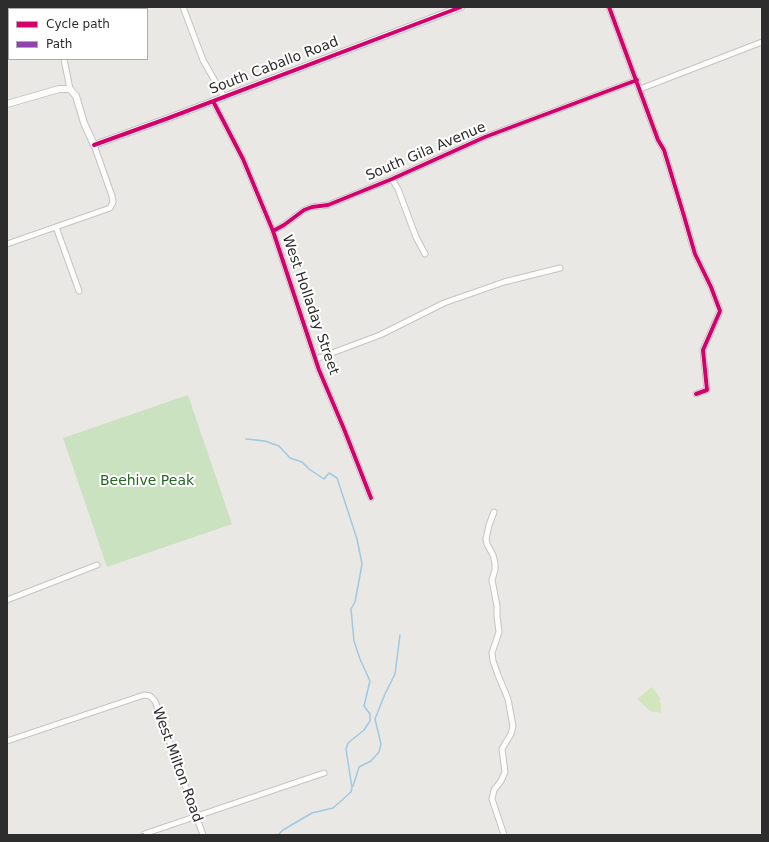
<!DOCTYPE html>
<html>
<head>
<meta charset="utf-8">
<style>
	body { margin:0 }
	#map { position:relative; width:769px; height:842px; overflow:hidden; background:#eae8e4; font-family:"DejaVu Sans",sans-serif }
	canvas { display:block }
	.frame { position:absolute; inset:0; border:8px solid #2d2d2d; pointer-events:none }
	.legend { position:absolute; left:8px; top:8px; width:140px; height:52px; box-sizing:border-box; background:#fff; border:1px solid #ababab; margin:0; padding:5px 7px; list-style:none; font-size:12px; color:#2d2d2d }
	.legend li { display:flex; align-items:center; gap:8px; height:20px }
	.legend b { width:20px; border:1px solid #ababab }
</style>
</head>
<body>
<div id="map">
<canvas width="769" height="842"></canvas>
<div class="frame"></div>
<ul class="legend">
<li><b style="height:5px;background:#d6006c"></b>Cycle path</li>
<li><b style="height:5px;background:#8e44ad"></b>Path</li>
</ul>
</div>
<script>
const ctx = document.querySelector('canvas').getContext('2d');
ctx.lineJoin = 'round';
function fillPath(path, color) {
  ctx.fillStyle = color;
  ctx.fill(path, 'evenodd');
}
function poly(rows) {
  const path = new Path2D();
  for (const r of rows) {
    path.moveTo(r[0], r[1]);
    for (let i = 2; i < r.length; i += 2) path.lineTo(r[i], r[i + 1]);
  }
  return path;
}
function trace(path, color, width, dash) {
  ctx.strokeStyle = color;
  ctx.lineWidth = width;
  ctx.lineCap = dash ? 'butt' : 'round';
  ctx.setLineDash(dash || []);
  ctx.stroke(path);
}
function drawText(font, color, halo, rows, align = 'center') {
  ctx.font = font + ' "DejaVu Sans",sans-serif';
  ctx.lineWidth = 4;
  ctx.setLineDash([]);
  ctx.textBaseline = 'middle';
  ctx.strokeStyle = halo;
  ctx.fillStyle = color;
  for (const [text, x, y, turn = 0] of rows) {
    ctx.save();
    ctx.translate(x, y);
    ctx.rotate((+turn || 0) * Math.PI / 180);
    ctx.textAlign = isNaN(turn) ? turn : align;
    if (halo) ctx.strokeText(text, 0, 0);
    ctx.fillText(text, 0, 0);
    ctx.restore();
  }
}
const green = poly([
	[188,395,232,524,107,567,63,438]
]);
const pitch = poly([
	[652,687,661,699,659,701,661,704,661,713,650,711,637,699]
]);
const stream = poly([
	[246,439,265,441,279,446,290,458,302,462,309,469,324,479,329,473,337,478,357,539,362,564,355,602,351,609,354,641,360,659,370,681,364,706,370,714,370,721,364,730,348,743,346,749,352,788,351,792,333,808,312,813,283,830,278,835],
	[353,786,359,767,371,761,379,752,381,744,375,719,385,694,395,674,400,635]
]);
const minor = poly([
	[48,7,49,9],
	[183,7,203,60,224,97],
	[609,7,658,140,664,150,684,216,695,254,711,287,720,311,703,350,707,390,696,394],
	[7,32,9,31],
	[64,59,70,89],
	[640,89,762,42],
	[213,101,243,159,273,231,319,370,344,429,371,498],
	[392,179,398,189,416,237,425,254],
	[56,227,79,291],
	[273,231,284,225,304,210,312,207,328,205,392,179,485,137,637,80],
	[7,244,110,208,113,202,112,196,94,145],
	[316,359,380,335,444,303,504,282,560,268],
	[494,512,489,525,486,539,487,544,493,555,495,563,495,570,492,580,497,606,497,616,499,632,492,653,493,661,498,675,508,699,513,726,511,734,502,749,505,772,501,781,494,790,492,799,504,835],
	[7,600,97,565],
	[7,741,144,695,150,696,155,701,203,835],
	[144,834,324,773]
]);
const tertiary = poly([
	[7,104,59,89,70,89,76,96,84,123,94,145,166,119,461,7]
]);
const quiet = poly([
	[143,835,144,834]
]);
const cycleway = poly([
	[609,7,658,140,664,150,684,216,695,254,711,287,720,311,703,350,707,390,696,394],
	[213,101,243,159,273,231,319,370,344,429,371,498],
	[94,145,166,119,461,7],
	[273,231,284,225,304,210,312,207,328,205,392,179,485,137,637,80]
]);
const streetNames = [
	["South Caballo Road",274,66,-21],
	["South Gila Avenue",426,152,-23],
	["West Holladay Street",310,305,71],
	["West Milton Road",177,765,70]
];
const parkNames = [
	["Beehive Peak",147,481]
];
fillPath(green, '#cae2c0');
fillPath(pitch, '#d2e6be');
trace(stream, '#9ec9e5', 1.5);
trace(minor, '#c4c4c3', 7);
trace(tertiary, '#c4c4c3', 8);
trace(minor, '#fcfcfb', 5);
trace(tertiary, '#fcfcfb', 6);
trace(quiet, '#8e44ad', 3, [6, 3]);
trace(cycleway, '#d6006c', 4);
drawText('14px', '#2d2d2d', '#fff', streetNames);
drawText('14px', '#276622', '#fff', parkNames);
</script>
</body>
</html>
